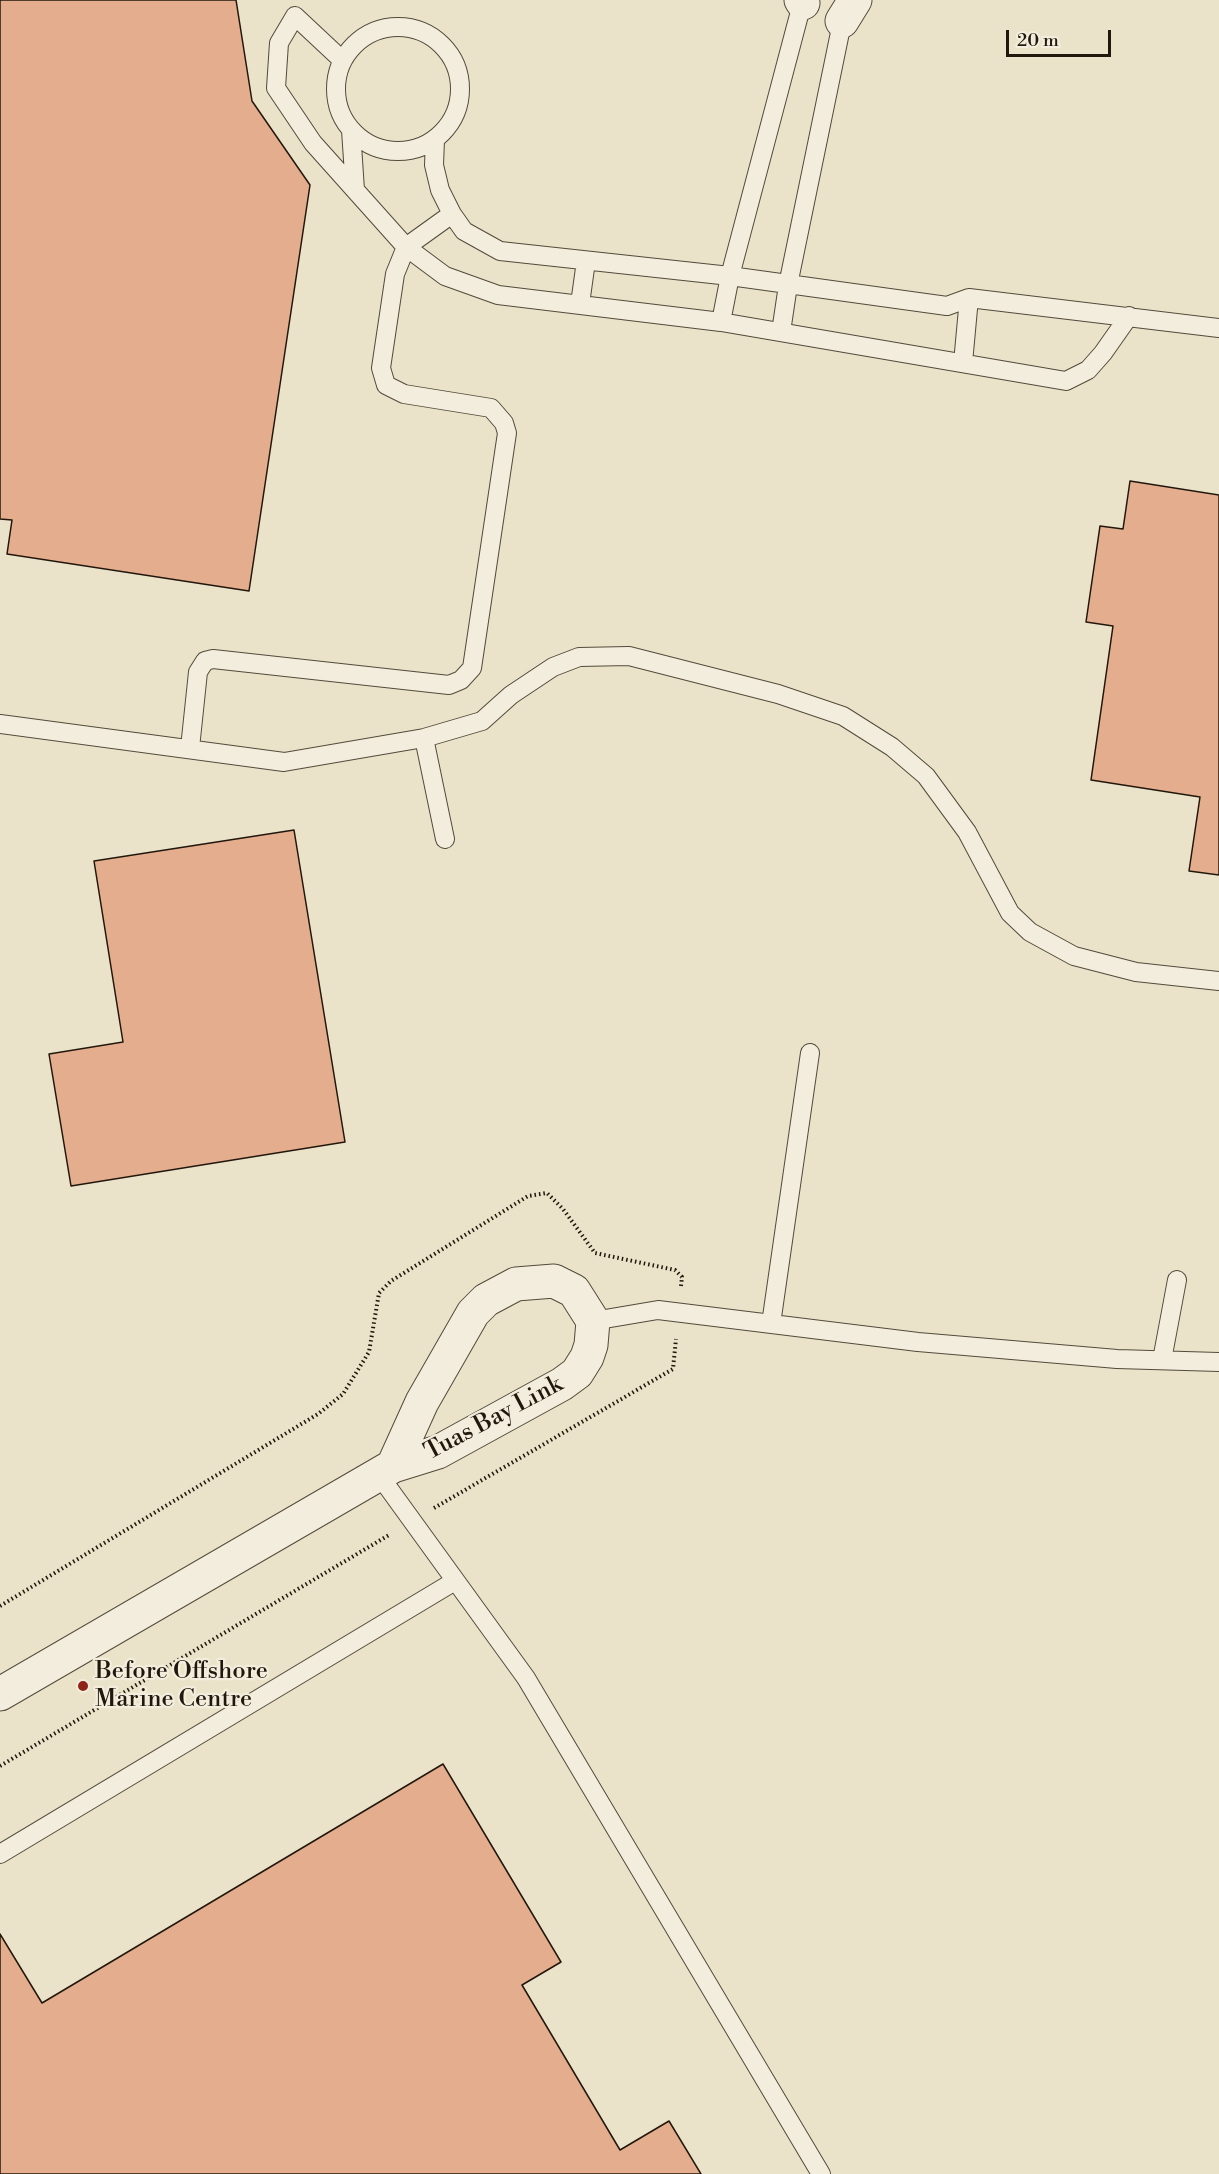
<!DOCTYPE html>
<html>
<head>
<meta charset="utf-8">
<style>
  body { margin:0 }
  #map { position:relative; width:1219px; height:2174px; overflow:hidden; background:#ebe3c9; font-family:"Libre Bodoni",serif }
  canvas { display:block }
  .scale { position:absolute; left:1006px; top:30px; width:105px; height:27px; box-sizing:border-box; border:3px solid #22170c; border-top:0; padding-left:8px; font-size:18px; line-height:21px; white-space:nowrap; color:#22170c; -webkit-text-stroke:4px #f2eddc; paint-order:stroke }
</style>
</head>
<body>
<div id="map">
<canvas width="1219" height="2174"></canvas>
<div class="scale">20 m</div>
</div>
<script>
const ctx = document.querySelector('canvas').getContext('2d');
ctx.lineJoin = 'round';
function fill(path, color) { ctx.fillStyle = color; ctx.fill(path, 'evenodd'); }
function trace(path, color, width, dash) { ctx.strokeStyle = color; ctx.lineWidth = width; ctx.lineCap = dash ? 'butt' : 'round'; ctx.setLineDash(dash || []); ctx.stroke(path); }
function drawText(font, color, halo, rows, align = 'center') {
  ctx.font = font + ' "Libre Bodoni",serif'; ctx.lineWidth = 4.5; ctx.setLineDash([]); ctx.textBaseline = 'middle'; ctx.strokeStyle = halo; ctx.fillStyle = color; for (const [text, x, y, turn = 0] of rows) {
    ctx.save(); ctx.translate(x, y); ctx.rotate((+turn || 0) * Math.PI / 180); ctx.textAlign = isNaN(turn) ? turn : align; if (halo) ctx.strokeText(text, 0, 0); ctx.fillText(text, 0, 0); ctx.restore();
  }
}
const building = new Path2D(`
  M0,0H236L252,101L310,185L249,591L7,554L12,520L0,519Z
  M1130,481L1219,495V875L1189,871L1200,797L1091,780L1113,626L1086,622L1100,526L1123,529Z
  M294,830L345,1142L71,1186L49,1054L123,1042L94,861Z
  M443,1764L561,1962L522,1985L620,2150L669,2121L701,2174H0V1934L42,2003Z`);
fill(building, '#e4ad8e');
trace(building, '#22170c', 1.5);
const service = new Path2D(`
  M336 89a62 62 0 1 1 124 0a62 62 0 1 1-124 0Z
  M342,60L295,16L279,43L276,88L313,143L355,190L406,247L445,276L498,295L721,322L1066,381L1088,370L1103,353L1129,316
  M351,130L355,190
  M435,140L434,165L440,190L452,214L464,231L500,251L730,276L947,306L969,298L1219,328
  M580,304L586,261
  M721,322L730,276L803,0
  M781,332L788,285L844,13
  M963,363L969,298
  M0,724L284,762L424,738L482,721L511,695L553,667L579,657L629,656L778,694L843,716L892,747L926,776L967,832L1010,913L1030,932L1074,956L1136,972L1219,981
  M424,738L445,839
  M190,748L198,672L205,661L213,659L449,685L461,680L472,668L507,433L504,423L491,408L404,394L386,385L381,368L395,274L406,247L452,214
  M593,1321L658,1310L918,1342L1117,1359L1219,1362
  M771,1324L810,1053
  M1162,1360L1177,1280
  M379,1475L526,1678L821,2174
  M0,1854L455,1581`);
const minor = new Path2D(`
  M0,1694L393,1466L438,1452L562,1384L577,1373L587,1357L591,1345L593,1321L574,1291L554,1281L516,1284L486,1300L473,1313L422,1402L393,1466`);
const tertiary = new Path2D(`
  M801,0L803,3
  M842,21L855,0`);
trace(service, '#544a3b', 20);
trace(minor, '#544a3b', 35);
trace(tertiary, '#544a3b', 35);
trace(new Path2D(`
  M434,1508L673,1369L676,1339
  M0,1606L318,1414L343,1394L369,1352L379,1293L391,1281L528,1196L547,1193L563,1209L595,1253L675,1270L682,1277L681,1286
  M0,1766L389,1535`), '#22170c', 4, [1.5, 3]);
trace(service, '#f2eddc', 18);
trace(minor, '#f2eddc', 33);
trace(tertiary, '#f2eddc', 33);
for (const [x, y, r, color] of [
  [83,1686,6,"#8f2418"]
]) { const dot = new Path2D(); dot.arc(x, y, r, 0, 2 * Math.PI); ctx.fillStyle = color; ctx.fill(dot); trace(dot, '#f2eddc', 2); }
drawText('24px', '#22170c', '#f2eddc', [
  ["Tuas Bay Link",494,1419,-28]
]);
drawText('24px', '#22170c', '#f2eddc', [
  ["Before Offshore",95,1672],
  ["Marine Centre",95,1700]
], 'left');
</script>
</body>
</html>
